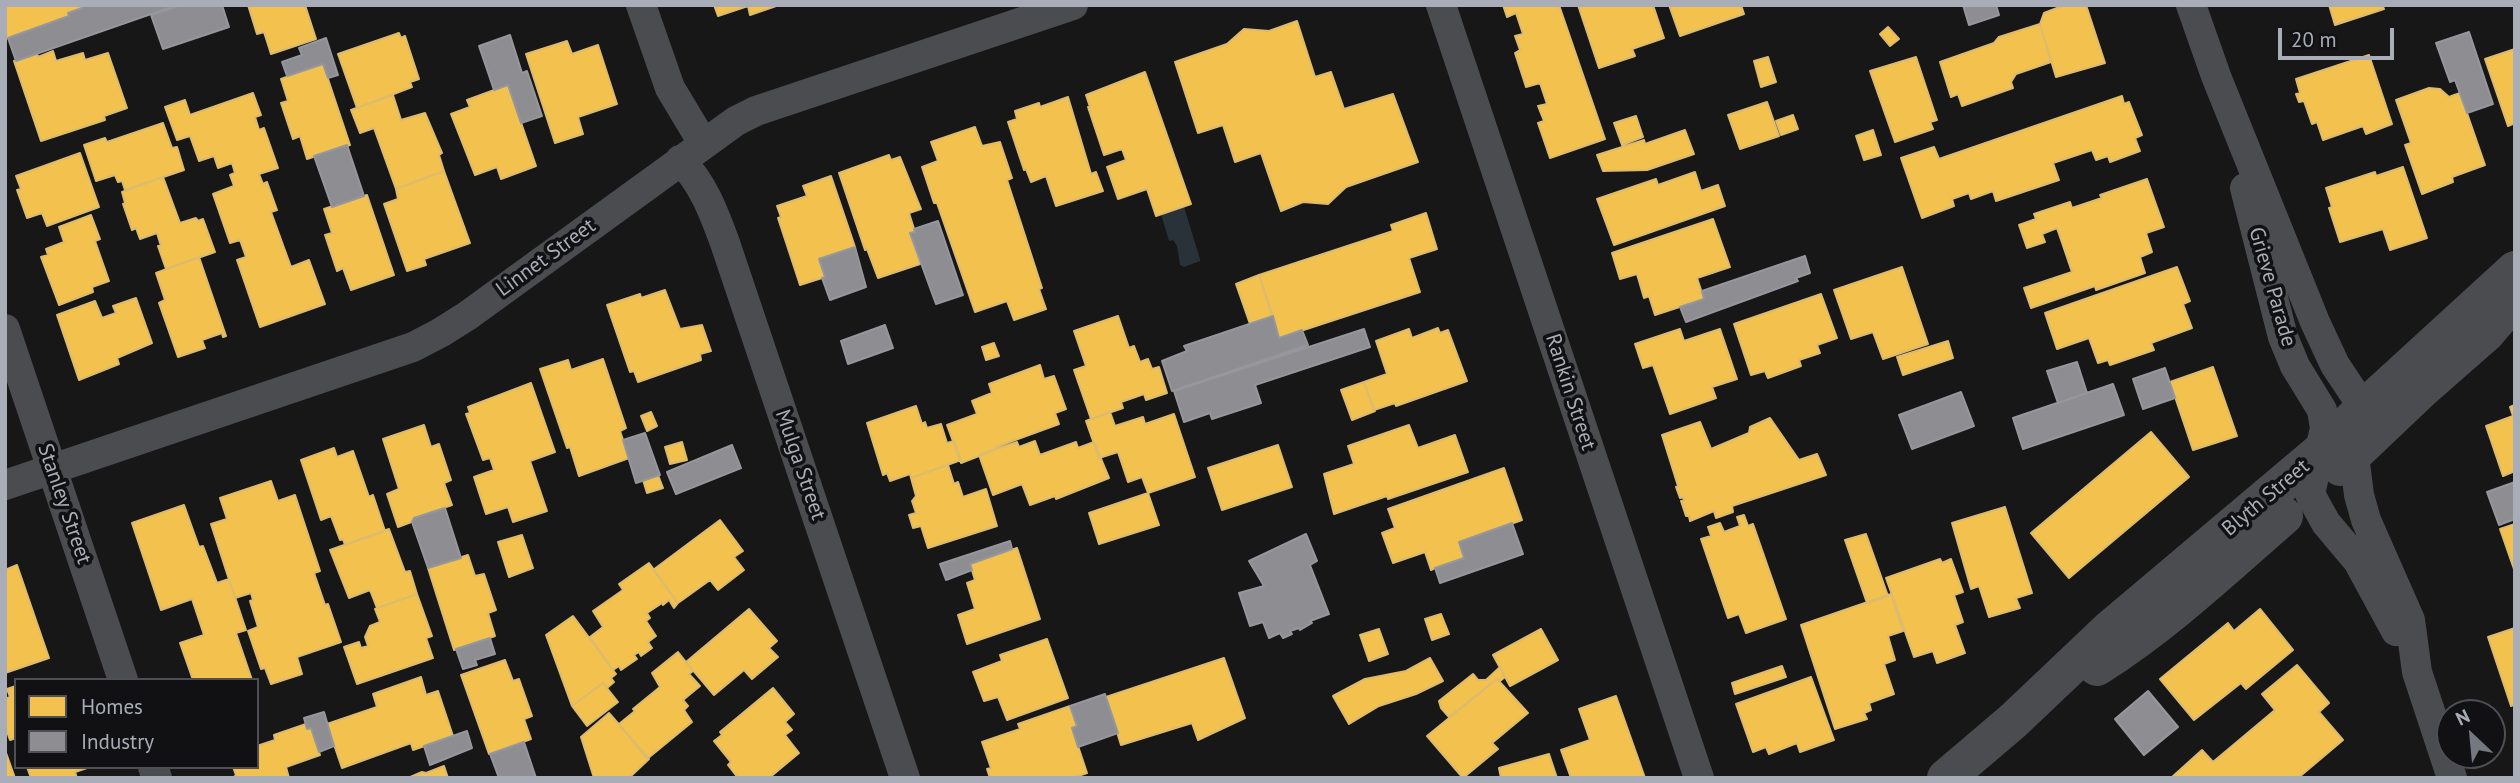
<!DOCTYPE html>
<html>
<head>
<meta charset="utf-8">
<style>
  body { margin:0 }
  #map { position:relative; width:2520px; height:783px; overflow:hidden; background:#171717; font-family:"PT Sans",sans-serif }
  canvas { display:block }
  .frame { position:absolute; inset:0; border:7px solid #a8adb8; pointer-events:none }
  .legend { position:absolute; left:14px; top:678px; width:245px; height:91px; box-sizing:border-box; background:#111113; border:2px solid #4d4f55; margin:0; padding:9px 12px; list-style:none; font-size:21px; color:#a8adb8 }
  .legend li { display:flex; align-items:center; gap:14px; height:35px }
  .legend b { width:35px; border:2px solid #4d4f55 }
  .north { position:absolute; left:2436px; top:699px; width:70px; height:70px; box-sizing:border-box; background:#111113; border:2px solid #4d4f55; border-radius:50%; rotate:334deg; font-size:19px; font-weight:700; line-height:28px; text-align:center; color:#a8adb8 }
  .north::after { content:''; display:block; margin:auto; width:24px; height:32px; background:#757880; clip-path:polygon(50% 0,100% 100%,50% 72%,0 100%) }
  .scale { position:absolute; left:2278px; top:28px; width:116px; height:32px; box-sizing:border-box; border:4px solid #a8adb8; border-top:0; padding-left:9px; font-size:21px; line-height:24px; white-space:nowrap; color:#a8adb8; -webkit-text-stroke:5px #111113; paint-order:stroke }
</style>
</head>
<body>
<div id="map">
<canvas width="2520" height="783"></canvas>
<div class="frame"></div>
<ul class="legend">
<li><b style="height:19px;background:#f2c14e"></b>Homes</li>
<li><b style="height:19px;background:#8d8d92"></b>Industry</li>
</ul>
<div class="north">N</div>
<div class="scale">20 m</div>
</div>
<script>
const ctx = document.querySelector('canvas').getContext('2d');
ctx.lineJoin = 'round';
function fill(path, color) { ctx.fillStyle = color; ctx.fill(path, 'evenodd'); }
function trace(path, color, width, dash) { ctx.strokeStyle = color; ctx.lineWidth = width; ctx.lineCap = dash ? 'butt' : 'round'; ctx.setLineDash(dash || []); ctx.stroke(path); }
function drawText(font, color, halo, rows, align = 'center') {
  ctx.font = font + ' "PT Sans",sans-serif'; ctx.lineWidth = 7; ctx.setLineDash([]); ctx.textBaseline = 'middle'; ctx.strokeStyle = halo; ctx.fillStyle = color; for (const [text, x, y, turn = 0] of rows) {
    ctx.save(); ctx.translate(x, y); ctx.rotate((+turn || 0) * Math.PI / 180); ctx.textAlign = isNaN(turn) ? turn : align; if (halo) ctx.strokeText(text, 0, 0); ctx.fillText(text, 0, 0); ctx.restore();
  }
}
fill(new Path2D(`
  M1184,207L1200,259V261L1184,267L1180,265L1177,246L1173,240L1169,241L1161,214Z`), '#2a3239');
const homes = new Path2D(`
  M5,5H81L82,8L68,13L69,16L5,39Z
  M248,5H305L316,39L271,54L264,32L257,34Z
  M714,5H779L750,15L748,6L718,16Z
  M1503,5H1559L1605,139L1550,158L1538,123L1544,121L1538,106L1547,104L1540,83L1526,87L1515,53L1520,50L1515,36L1523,34L1516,13L1507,17Z
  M1578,5H1653L1664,38L1632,49L1635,56L1599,68Z
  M1669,5H1741L1744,14L1680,36Z
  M2065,5H2086L2105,63L2056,77L2040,24L2044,13Z
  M2329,5H2382L2384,9L2335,25Z
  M1297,21L1315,77L1331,72L1344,109L1393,94L1418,162L1346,187L1328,204L1303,202L1281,211L1261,153L1235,162L1223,125L1198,133L1175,62L1227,44L1244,29L1269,31Z
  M2040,24L2051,62L2016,74L2011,82L2013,88L1962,106L1958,94L1951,97L1940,62L1994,43L1999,37Z
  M1888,27L1899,39L1890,46L1880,34Z
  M399,33L401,38L405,36L419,79L410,82L412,87L357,108L338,54Z
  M567,41L572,54L598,45L617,104L578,117L583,134L555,143L526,54Z
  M2515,49V123L2508,126L2485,59Z
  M53,51L56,61L83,53L85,60L108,53L127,108L104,116L105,120L41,141L14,61L37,54L38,57Z
  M2369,55L2392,124L2366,134L2363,126L2323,140L2317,122L2312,124L2304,101L2299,102L2296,94L2300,93L2296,79Z
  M1768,57L1776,82L1761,87L1754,61Z
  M1916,57L1937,120L1930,122L1933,129L1895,142L1870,71Z
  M323,64L350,145L307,159L300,136L293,139L281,103L288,101L281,79Z
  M1145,72L1191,204L1156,216L1147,189L1118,199L1107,167L1126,160L1122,149L1104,155L1088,107H1090L1086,95Z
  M508,85L536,166L501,179L497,167L475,175L451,114L470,107L467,100Z
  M2429,88L2440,89L2449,97L2460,93L2485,165L2452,177L2453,182L2422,194L2405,145L2411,143L2396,100Z
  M253,93L261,115L255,117L259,130L264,128L278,168L259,174L263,184L267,182L277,210L271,212L291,267L309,260L325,304L260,327L237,260L246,257L240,240L230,243L213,194L234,186L230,175L235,173L232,163L218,168L214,156L199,161L190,136L177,140L165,107L185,100L190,115Z
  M393,95L401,120L425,113L442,153L439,155L444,171L396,189L374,128L360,133L351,110Z
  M2122,96L2124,104L2129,102L2142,135L2135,138L2140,151L2110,162L2108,156L2096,160L2092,150L2053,163L2059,180L1996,201L1993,191L1971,199L1969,193L1952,199L1954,206L1922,218L1901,158L1934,147L1939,159Z
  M1068,97L1091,174L1096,172L1103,191L1056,206L1046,176L1031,182L1026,169L1024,170L1008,122L1017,119L1015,111L1039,103L1040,107Z
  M1767,102L1779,136L1740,149L1728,115Z
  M1793,115L1798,129L1781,135L1776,121Z
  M1636,116L1643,137L1622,145L1614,123Z
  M163,123L172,148L177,147L184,170L125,190L122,181L118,182L115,175L96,181L84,145L105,138L107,142Z
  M975,127L982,146L1000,142L1012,178L1007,180L1042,288L1039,289L1046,309L1014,320L1007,301L975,312L937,203H934L922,167L938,161L931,142Z
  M1685,130L1694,154L1647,170L1603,171L1597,155L1644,140L1645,144Z
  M1873,130L1881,155L1864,160L1856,136Z
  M80,153L99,207L47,226L42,213L27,218L17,190L21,189L16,176Z
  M889,155L891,160L900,157L921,209L909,213L915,232L910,233L920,264L878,278L867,249L865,250L839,173Z
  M2403,167L2427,238L2390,250L2383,229L2340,242L2329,208L2332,207L2326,188L2375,172L2376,176Z
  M444,171L470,243L424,259L426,265L407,271L384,204L398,199L396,189Z
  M1695,172L1701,191L1718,185L1725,206L1614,245L1597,199L1656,179L1658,185Z
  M831,176L855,247L819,259L825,277L800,285L778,218L781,217L777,206L807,196L803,186Z
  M163,177L180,223L196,218L198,221L203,219L215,252L166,269L158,246H161L157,233L140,239L136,228L132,230L123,204L125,203L122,192Z
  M2147,179L2164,227L2146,233L2152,252L2140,257L2145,273L2096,290L2095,286L2031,308L2024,288L2072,272L2057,228L2042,234L2045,242L2027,248L2019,225L2036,219L2034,214L2070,202L2072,208L2102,198L2100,195Z
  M367,195L394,275L351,290L343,268L337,271L325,235L332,233L324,209Z
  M1426,213L1437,249L1409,258L1420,292L1279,338L1259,275L1393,231L1391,225Z
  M91,215L100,239L95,241L109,281L92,287L93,292L59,305L41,257L48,255L46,249L64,242L59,227Z
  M1713,219L1730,267L1697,278L1704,299L1655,315L1649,296L1644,298L1637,274L1620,279L1612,253Z
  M199,257L226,336L223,337L222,333L202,340L205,348L178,357L159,303L165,300L156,273Z
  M1902,267L1928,344L1883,359L1873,332L1851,339L1834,290Z
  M2177,267L2190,301L2183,304L2192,328L2151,343L2154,350L2110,365L2108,360L2098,363L2089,338L2057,349L2045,313Z
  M1259,275L1273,316L1250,324L1236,284Z
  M665,290L680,329L702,325L711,351L700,354L701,360L638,382L634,371L630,372L607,305L640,294L641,298Z
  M1821,294L1837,338L1817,345L1820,353L1799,360L1801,366L1768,378L1765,371L1751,375L1734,324Z
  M136,298L152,343L117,358L119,364L79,380L57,315L95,301L102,318L116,313L113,306Z
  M1118,316L1129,348L1134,346L1140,362L1148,359L1152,369L1159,367L1167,393L1146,400L1144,394L1121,402L1123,408L1091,419L1074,370L1086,366L1074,331Z
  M1438,328L1440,333L1448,330L1467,381L1396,406L1395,403L1374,410L1364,382L1387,374L1376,341L1409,329L1412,338Z
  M1680,329L1684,341L1720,329L1737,379L1712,387L1716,398L1670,414L1653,365L1643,368L1635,344Z
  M1948,341L1953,358L1903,375L1897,357Z
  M994,343L999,356L986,360L982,347Z
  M603,359L626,428L620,431L629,458L579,476L570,447L567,448L540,369L568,360L571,370Z
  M1040,365L1044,379L1054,376L1066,409L1055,413L1059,424L996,447L997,449L961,463L947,425L977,414L972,401L992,393L989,384Z
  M2213,367L2237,436L2193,450L2170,382Z
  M1364,382L1375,411L1352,420L1341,390Z
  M531,383L555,452L530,461L547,511L513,522L508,507L486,514L474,477L494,470L490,458L483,460L466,414L470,413L468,407Z
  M2515,405V471L2503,476L2486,426L2513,416L2510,407Z
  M916,406L922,424L925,422L927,428L941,424L947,443L954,441L961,460L911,478L910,474L890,481L887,473L883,475L867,423Z
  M651,412L657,426L647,431L641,416Z
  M1110,412L1115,426L1143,417L1145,424L1174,414L1195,477L1148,493L1142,477L1128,482L1118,452L1099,458L1086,421Z
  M1770,418L1799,460L1817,454L1826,475L1732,506L1733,512L1716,518L1714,511L1690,521L1689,516H1686L1681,501H1684L1683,497L1680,498L1676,487L1678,486L1662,435L1700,422L1711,449L1749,433L1750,427Z
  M424,425L431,447L439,444L451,480L444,483L452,505L414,518V521L398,527L387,494L399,489L383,439Z
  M1409,425L1418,448L1455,435L1468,472L1388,499L1387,496L1334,514L1324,474L1354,464L1348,446Z
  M2151,432L2189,477L2069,578L2031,533Z
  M1035,441L1040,455L1076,442L1078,448L1094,442L1109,478L1056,499L1055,496L1030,505L1022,484L993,495L979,455L1017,442L1019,447Z
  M682,442L687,460L670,464L665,447Z
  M1278,445L1292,487L1222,510L1208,468Z
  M334,448L337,457L353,451L369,497L373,495L385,531L345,545L343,539L340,540L331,516L321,520L301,460Z
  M948,465L954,484L958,482L963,497L986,489L997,526L928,548L921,526L913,528L909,515L916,513L912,501L916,496L911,478Z
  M1504,468L1522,520L1459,542L1464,558L1435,568L1431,570L1425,552L1393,563L1382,533L1395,528L1388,509Z
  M658,475L663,488L647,493L643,480Z
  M271,481L278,501L295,495L320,571L314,573L325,605L328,604L341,642L297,657L302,674L271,684L265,668L261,669L248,631L258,627L250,601L253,600L251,593L235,598L211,524L227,519L220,498Z
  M1148,493L1159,525L1099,544L1089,513Z
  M184,505L199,547L203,546L217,583L229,579L246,630L236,633L252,680H193L180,643L204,635L192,599L161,610L132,523Z
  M2005,507L2032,593L2016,598L2020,608L1989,617L1979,586L1971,589L1952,523Z
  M1744,515L1748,526L1753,524L1786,619L1746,633L1739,614L1728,618L1701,539L1711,536L1708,527L1720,523L1724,532L1740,526L1737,517Z
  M720,520L743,551L734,557L744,570L718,590L710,580L678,603L653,570Z
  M2515,524V572L2500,529Z
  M389,529L405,572L410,571L417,594L377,608L370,590L349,598L330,550Z
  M1866,534L1888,596L1867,603L1845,540Z
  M522,535L533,568L509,577L498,542Z
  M1017,548L1040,619L967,644L958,615L975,609L967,583L975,580L970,564Z
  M468,555L475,576L484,574L496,610L488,613L495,636L454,650L428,568Z
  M1940,559L1942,563L1951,559L1963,592L1954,595L1963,622L1955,625L1965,653L1937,663L1933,651L1914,657L1886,578Z
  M649,563L678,603L674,608L669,600L663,605L662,603L647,613L650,618L646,621L656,636L648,642L652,648L641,656L639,652L634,655L637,659L621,670L619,666L613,670L590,637L603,627L593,611L623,590L619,584Z
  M17,565L49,658L5,673V570Z
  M417,594L432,636L426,638L433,658L357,684L344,647L359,642L361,648L368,646L365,637L370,626L380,622L375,609Z
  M1891,594L1903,631L1888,636L1895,660L1884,664L1894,694L1869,703L1871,710L1864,713L1867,719L1835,729L1801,625Z
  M749,609L777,641L769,648L778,657L752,679L744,670L714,695L686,662Z
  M2260,609L2293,650L2246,689L2241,683L2194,720L2160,679L2228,623L2234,631Z
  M1441,614L1449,634L1432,640L1425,619Z
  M573,616L616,674L611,678L614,682L607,688L603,683L572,706L546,635Z
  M2515,628V704L2511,706L2488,637Z
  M1379,629L1388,654L1369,661L1360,635Z
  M1541,629L1558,660L1510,686L1493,655Z
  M1047,639L1068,698L1007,720L998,697L984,701L973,672L1002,661L1000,655Z
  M678,652L693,671L689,674L700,686L683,700L688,706L684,710L692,722L647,759L619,724L635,711L633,709L660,687L652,673Z
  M1224,658L1245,718L1198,740L1192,723L1121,745L1106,697Z
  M1430,658L1443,681L1416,694L1379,706L1349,724L1333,696L1365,679L1406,671Z
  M505,660L513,681L519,679L532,716L524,719L531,739L489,754L461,675Z
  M2297,665L2329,703L2319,712L2343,740L2298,778H2171L2202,750L2213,762L2275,710L2262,694Z
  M1782,666L1786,677L1735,694L1732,683Z
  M1500,667L1505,677L1500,681L1497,679L1449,717L1441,708L1439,701L1473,674L1478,680H1486Z
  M421,677L426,695L438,691L453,736L413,750L411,743L342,768L327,724L377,707L373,694Z
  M1811,677L1834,740L1800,752L1797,743L1769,754L1766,747L1753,752L1736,704Z
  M1497,679L1528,713L1492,743L1498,749L1463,778L1427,736Z
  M603,683L618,702L587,726L572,706Z
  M16,686V738L10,740L5,726V699L10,697L7,689Z
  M773,688L794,714L785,722L792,730L785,735L799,753L769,778H738L728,765L731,762L714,741L722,735L720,732Z
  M1616,696L1645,778H1571L1561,750L1590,740L1579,709Z
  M1070,706L1077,726L1072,728L1087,773L1072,778H990L987,769L991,768L982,742L1020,729L1018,724Z
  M609,713L649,759L631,776L633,778H594L581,737Z
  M306,724L307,729L311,728L320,755L286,767L289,778H233L236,775L233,767H257V746L275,740L274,735Z
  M5,750L15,778H5Z
  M1549,754L1557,778H1501L1499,768Z
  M444,766L448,778H408L422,772L426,773Z
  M27,767H90L75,772L77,778H31Z`);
fill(homes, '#f2c14e');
trace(homes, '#dcbb6e', 2);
const industry = new Path2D(`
  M81,5H177L16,61L8,38L69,16L68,13L82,8Z
  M181,5H222L229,27L163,49L151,15Z
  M1963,5H1996L1999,15L1969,25Z
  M2469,32L2493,104L2467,113L2455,80L2450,82L2436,43Z
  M510,35L522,73L527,71L542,116L521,123L508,85L494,90L479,46Z
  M326,38L338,75L328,78L323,64L287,76L282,62L302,55L299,48Z
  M347,145L364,196L332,207L314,156Z
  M938,221L963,295L936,304L910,233L915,232L914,229Z
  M855,247L866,287L830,300L822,278L825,277L819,259Z
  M1805,256L1810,273L1796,278L1798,281L1686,322L1680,307L1704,299L1702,291Z
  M1273,316L1279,338L1302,330L1308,345L1172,391L1162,361L1187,351L1184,346Z
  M885,325L893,348L848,364L841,341Z
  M1364,329L1370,347L1255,385L1261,403L1212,419L1210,413L1184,422L1174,391Z
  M2077,362L2087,393L2058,403L2047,371Z
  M2165,368L2175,398L2143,409L2133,379Z
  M2113,384L2124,415L2023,449L2013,418Z
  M1961,392L1974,426L1912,449L1899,415Z
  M645,433L660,475L636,483L623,440Z
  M732,445L741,468L676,494L667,472Z
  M2515,482V519L2499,525L2487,492Z
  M445,508L461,558L428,568L412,522L414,518Z
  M1512,523L1523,554L1440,583L1435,568L1464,558L1459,542Z
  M1306,534L1317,561L1310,565L1329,614L1310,621L1312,623L1300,630L1299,628L1290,631L1292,634L1283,638L1280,633L1269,638L1263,622L1250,626L1239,593L1264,586L1249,561Z
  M1010,541L1012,549L970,564L972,570L946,580L940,564Z
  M490,638L495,654L475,660L477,665L463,669L456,649Z
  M2148,691L2178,727L2144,755L2115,719Z
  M1105,694L1118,733L1078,747L1072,728L1077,726L1070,706Z
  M324,712L334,746L319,752L311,728L307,729L304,718Z
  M467,731L472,748L430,765L424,746Z
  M524,742L536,778H499L490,754Z`);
fill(industry, '#8d8d92');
trace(industry, '#95979d', 2);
trace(new Path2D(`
  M641,5L670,88L703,143
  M1441,5L1699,778
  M2191,5L2216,76L2315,322L2335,365L2359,401L2362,410L2354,455L2359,495L2366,520L2410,620L2417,672L2452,778
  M680,160C703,183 714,213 725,243L905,778
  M2245,188L2283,337L2295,366L2322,410L2325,428L2310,494L2326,523L2358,561L2396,631
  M5,329L123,680
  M5,485L413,347L440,333L467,316L736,121L756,111L1073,5
  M153,767L157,778`), '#4b4c50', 30);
trace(new Path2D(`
  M2340,467L2421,390L2486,333L2515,299
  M2097,667C2165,624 2223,569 2284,516
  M1946,778L2013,721L2110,629L2320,452L2362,410L2515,270`), '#4b4c50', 38);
drawText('21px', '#a8adb8', '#111113', [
  ["Linnet Street",546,258,-36],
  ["Grieve Parade",2272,287,74],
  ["Rankin Street",1570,392,72],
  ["Mulga Street",800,465,71],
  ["Blyth Street",2266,498,-40],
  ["Stanley Street",64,504,71]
]);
</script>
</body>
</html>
